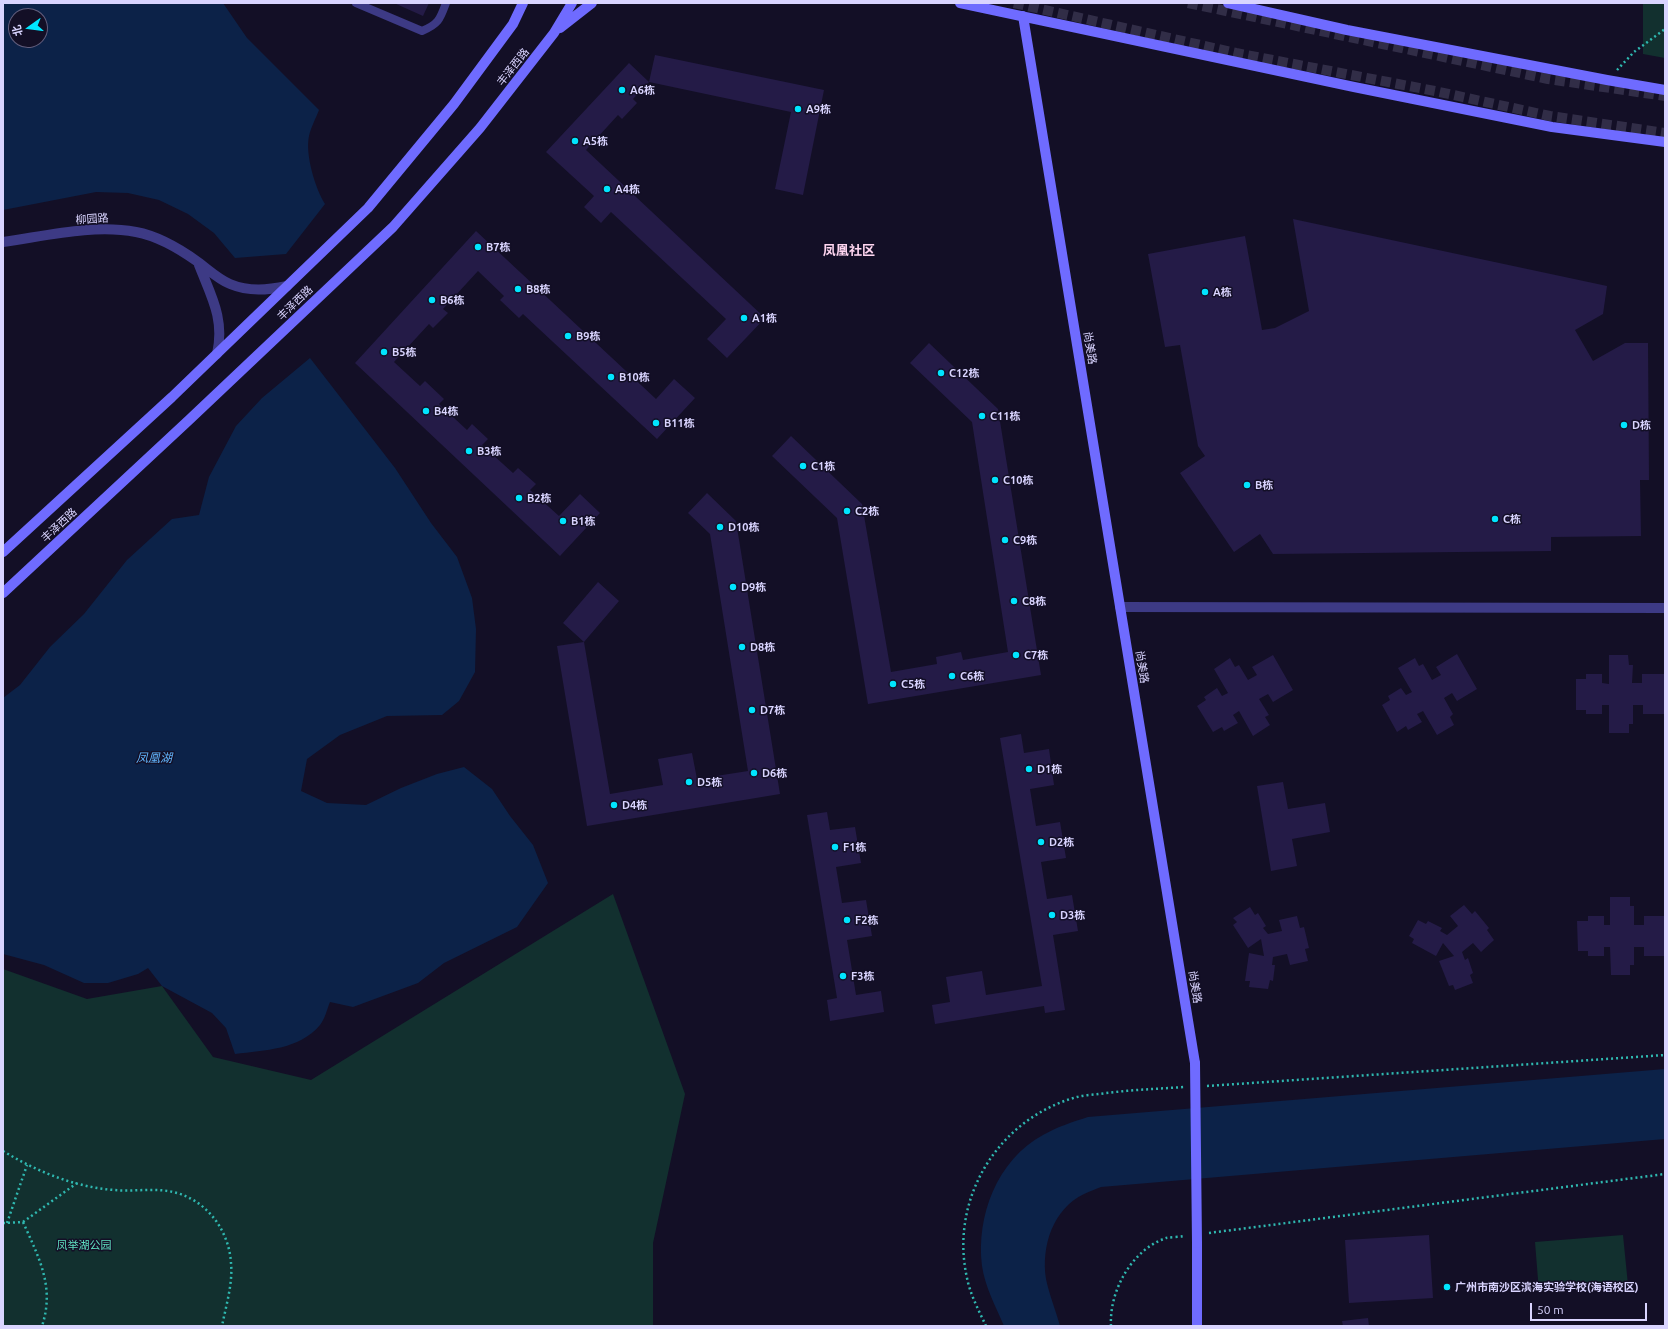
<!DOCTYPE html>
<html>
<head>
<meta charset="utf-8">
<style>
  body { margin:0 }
  #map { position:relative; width:1668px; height:1329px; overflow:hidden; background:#130f26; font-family:Ubuntu,"Noto Sans SC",sans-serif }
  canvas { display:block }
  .frame { position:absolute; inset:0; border:4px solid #d9d4ff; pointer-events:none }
  .north { position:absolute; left:8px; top:8px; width:40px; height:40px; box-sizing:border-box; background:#130f26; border:1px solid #625e7d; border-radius:50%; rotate:256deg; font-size:11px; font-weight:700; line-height:16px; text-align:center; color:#d9d4ff }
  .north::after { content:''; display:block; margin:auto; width:14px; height:18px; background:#00e5ff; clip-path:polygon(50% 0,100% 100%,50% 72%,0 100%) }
  .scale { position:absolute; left:1530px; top:1303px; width:117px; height:18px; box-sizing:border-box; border:2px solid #d9d4ff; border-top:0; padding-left:5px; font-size:12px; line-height:14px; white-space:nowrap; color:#d9d4ff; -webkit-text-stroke:3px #130f26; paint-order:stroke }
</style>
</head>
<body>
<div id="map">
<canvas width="1668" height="1329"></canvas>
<div class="frame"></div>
<div class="north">北</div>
<div class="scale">50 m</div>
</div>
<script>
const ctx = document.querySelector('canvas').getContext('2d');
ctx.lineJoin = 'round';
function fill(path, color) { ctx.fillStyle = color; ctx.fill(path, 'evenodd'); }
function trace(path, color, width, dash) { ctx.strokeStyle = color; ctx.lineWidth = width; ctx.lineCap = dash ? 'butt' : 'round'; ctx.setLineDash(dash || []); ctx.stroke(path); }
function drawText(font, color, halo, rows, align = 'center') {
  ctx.font = font + ' Ubuntu,"Noto Sans SC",sans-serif'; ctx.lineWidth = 3; ctx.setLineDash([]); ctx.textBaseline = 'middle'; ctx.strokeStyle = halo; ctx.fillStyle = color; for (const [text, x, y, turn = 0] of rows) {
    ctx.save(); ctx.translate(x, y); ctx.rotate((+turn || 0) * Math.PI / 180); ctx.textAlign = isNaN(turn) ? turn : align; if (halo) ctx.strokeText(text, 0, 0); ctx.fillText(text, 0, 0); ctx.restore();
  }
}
fill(new Path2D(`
  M1643,3H1665V58L1643,54Z
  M613,894L685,1094L653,1243V1326H3V969L87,999L162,986L213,1057L311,1080Z
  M1623,1235L1628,1285L1539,1292L1535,1242Z`), '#12302f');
fill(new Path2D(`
  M3,3H223L247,38L319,110C316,118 311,127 309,136C305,154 315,188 325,204L286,254L235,258L214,233L188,214L159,200L128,193L96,192L3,210ZM16,16H40V40H16Z
  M310,358L395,468L431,523L457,557L472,598L476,629L475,672L459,701L442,715L387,716L340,735L307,759L301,791L327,803L366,805L401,788L437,774L464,767L492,789L510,816L533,845L548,883L517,927L444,963L418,983L353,1007L330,1002C327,1009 325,1019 320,1025C299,1050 265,1050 235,1054L226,1028L212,1013L162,986L148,968L138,974L108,983H84L44,965L3,954V698L20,685L50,647L84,614L127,560L172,519L199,515L209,477L236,426L262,398Z
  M1665,1069V1139L1101,1187C1096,1189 1090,1191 1084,1194C1053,1209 1041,1246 1046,1279C1049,1294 1056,1311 1060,1326H1004C996,1307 985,1287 982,1266C976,1216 997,1160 1043,1135C1057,1127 1072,1122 1088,1117Z`), '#0c2248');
fill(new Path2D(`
  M394,3H429L423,16Z
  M655,55L824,90L803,195L775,189L791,112L649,82Z
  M629,63L649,82L633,99L637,103L622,119L618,115L586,150L765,318L727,358L707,339L726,319L611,212L601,223L584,207L594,196L546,152Z
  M1293,219L1607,286L1603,314L1575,330L1593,361L1625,343H1648L1649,480H1640L1641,536L1551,537V551L1273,554L1260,534L1234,552L1180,473L1205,456L1198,446L1180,345L1165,347L1148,254L1245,236L1262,330L1275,328L1309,311Z
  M476,231L656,399L674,379L695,398L657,439L523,314L519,318L500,300L504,296L478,271L443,309L448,313L433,328L429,324L394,362L420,386L425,381L444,399L439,404L467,430L472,424L488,439L482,445L513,473L518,468L536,484L530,490L559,516L580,494L600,513L560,556L355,363Z
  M929,343L998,409L1041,675L868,704L837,518L772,456L791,436L862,504L891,672L937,664L936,657L961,652L963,660L1008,652L972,422L910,363Z
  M707,493L736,521L780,794L587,826L557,646L584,642L610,794L663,785L658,759L692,753L697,779L748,771L710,534L688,513Z
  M598,582L619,601L584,642L563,623Z
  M1457,654L1477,689L1457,701L1452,693L1444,698L1453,714L1450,717L1454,725L1437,735L1423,711L1417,714L1422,722L1408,730L1406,726L1397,732L1382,705L1390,700L1388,696L1401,688L1406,695L1412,692L1398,668L1415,658L1419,666L1423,664L1432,680L1441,675L1436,667Z
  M1273,655L1293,690L1273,702L1268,694L1259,699L1269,715L1265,717L1270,725L1253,736L1239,711L1233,715L1238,723L1224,731L1222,727L1213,732L1197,706L1206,700L1204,697L1217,688L1222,696L1228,693L1214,669L1230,658L1235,667L1239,665L1248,680L1257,675L1252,667Z
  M1609,655H1628L1629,665H1633L1632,683H1642V674H1665V714H1643V705H1633V724H1629V733H1609V705H1602V714H1586V710H1576V679H1586V674H1602V683L1609,684Z
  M1021,734L1024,753L1049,749L1054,785L1030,789L1036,826L1060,822L1066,858L1041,862L1047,899L1072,895L1078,931L1053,935L1065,1010L1045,1013L1044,1006L935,1024L932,1005L950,1002L946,977L982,971L986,995L1042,986L1000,738Z
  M1283,782L1288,809L1325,803L1330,832L1292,839L1297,866L1271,871L1257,786Z
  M827,812L830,830L855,827L861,863L836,867L842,903L866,900L872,936L847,940L850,958L856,995L881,991L884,1012L830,1021L827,1000L837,998L807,815Z
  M1610,897H1630V906H1634V925H1644V916H1665V956H1644V947H1634V965H1630V975H1611L1610,947H1604V956H1588V951H1578L1577,921H1588V916H1604V925H1610Z
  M1464,905L1472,914L1475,911L1489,928L1487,930L1494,940L1481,952L1473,943L1462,952L1465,960L1468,958L1473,973L1470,975L1473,983L1455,990L1453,985L1449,986L1439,961L1454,956L1443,943L1436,956L1412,943L1414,939L1409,936L1418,920L1426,924L1428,921L1442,928L1440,931L1447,935L1458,926L1450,916Z
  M1250,907L1255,915L1258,913L1266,926L1263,928L1268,934L1282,931L1279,920L1297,916L1300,928L1304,927L1309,948L1305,949L1308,961L1290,965L1287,954L1273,957L1272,965H1275L1273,981L1270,980L1268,989L1249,987L1250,981H1245L1249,953L1264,956L1261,939L1248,948L1233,925L1237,922L1233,918Z
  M1429,1235L1433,1298L1349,1303L1345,1240Z
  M1368,1318L1369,1326H1343L1342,1321Z`), '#241b47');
trace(new Path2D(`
  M1014,3L1236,53L1435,91L1550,116L1665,133
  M1188,3L1548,79L1665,96`), '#312d47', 10, [10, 5]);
trace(new Path2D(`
  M1617,70L1634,52L1665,29
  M1207,1086L1665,1055
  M3,1151C36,1171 74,1187 114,1190C135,1192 157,1187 177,1193C208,1202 229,1231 231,1263C233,1283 226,1306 222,1326
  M23,1222C39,1258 55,1287 42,1326
  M3,1223L23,1222L77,1183
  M7,1223L27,1165
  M1209,1233L1665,1174
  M986,1326C979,1311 970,1294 967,1278C949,1198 999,1118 1077,1097C1084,1095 1092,1095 1099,1094C1127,1090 1155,1089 1184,1087
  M1111,1326C1109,1292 1131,1250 1166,1238C1171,1237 1179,1237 1184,1236`), '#2fb8b0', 2.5, [2, 3]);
trace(new Path2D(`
  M356,3L422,31C439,24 440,19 446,3`), '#3d3a85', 8);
trace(new Path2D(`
  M3,242C46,236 93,224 136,232C158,236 180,249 198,262C209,270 218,279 230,284C249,292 268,290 287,286
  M199,265C211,296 225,319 217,354
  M1120,607L1665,608`), '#3d3a85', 10);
trace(new Path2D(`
  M960,3L1354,87L1552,127L1665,142
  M1228,3L1347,30L1607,80L1665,90
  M1023,16L1195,1063
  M560,28L592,3
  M3,552L172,397L368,208L454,104L513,24L523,3
  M3,593L189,420L393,227L480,128L554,33L572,3
  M1197,1243V1326`), '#6f6bff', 10);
trace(new Path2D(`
  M1195,1063L1197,1243`), '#6f6bff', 10);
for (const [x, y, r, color] of [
  [622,90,4,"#00e5ff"],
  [798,109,4,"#00e5ff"],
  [575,141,4,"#00e5ff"],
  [607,189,4,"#00e5ff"],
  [478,247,4,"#00e5ff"],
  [518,289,4,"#00e5ff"],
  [1205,292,4,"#00e5ff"],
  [432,300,4,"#00e5ff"],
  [744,318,4,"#00e5ff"],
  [568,336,4,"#00e5ff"],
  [384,352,4,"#00e5ff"],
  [941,373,4,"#00e5ff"],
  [611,377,4,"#00e5ff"],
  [426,411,4,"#00e5ff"],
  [982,416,4,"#00e5ff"],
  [656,423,4,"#00e5ff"],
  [1624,425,4,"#00e5ff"],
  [469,451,4,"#00e5ff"],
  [803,466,4,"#00e5ff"],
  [995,480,4,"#00e5ff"],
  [1247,485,4,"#00e5ff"],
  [519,498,4,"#00e5ff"],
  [847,511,4,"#00e5ff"],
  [1495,519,4,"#00e5ff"],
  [563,521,4,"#00e5ff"],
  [720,527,4,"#00e5ff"],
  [1005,540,4,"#00e5ff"],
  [733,587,4,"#00e5ff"],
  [1014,601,4,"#00e5ff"],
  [742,647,4,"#00e5ff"],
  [1016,655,4,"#00e5ff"],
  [952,676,4,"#00e5ff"],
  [893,684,4,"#00e5ff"],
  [752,710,4,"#00e5ff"],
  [1029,769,4,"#00e5ff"],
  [754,773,4,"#00e5ff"],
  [689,782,4,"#00e5ff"],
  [614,805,4,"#00e5ff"],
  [1041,842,4,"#00e5ff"],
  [835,847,4,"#00e5ff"],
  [1052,915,4,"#00e5ff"],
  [847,920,4,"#00e5ff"],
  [843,976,4,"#00e5ff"],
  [1447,1287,4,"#00e5ff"]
]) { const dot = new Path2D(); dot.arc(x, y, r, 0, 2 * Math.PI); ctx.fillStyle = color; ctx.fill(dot); trace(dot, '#130f26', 1.5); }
drawText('11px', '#d9d4ff', '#130f26', [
  ["丰泽西路",513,67,-52],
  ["柳园路",92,219,-4],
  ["丰泽西路",295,303,-44],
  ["尚美路",1090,348,81],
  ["丰泽西路",59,525,-43],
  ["尚美路",1142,667,81],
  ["尚美路",1195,987,81]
]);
drawText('bold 11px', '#d9d4ff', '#130f26', [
  ["A6栋",630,90],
  ["A9栋",806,109],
  ["A5栋",583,141],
  ["A4栋",615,189],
  ["B7栋",486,247],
  ["B8栋",526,289],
  ["A栋",1213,292],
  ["B6栋",440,300],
  ["A1栋",752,318],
  ["B9栋",576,336],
  ["B5栋",392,352],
  ["C12栋",949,373],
  ["B10栋",619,377],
  ["B4栋",434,411],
  ["C11栋",990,416],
  ["B11栋",664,423],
  ["D栋",1632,425],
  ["B3栋",477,451],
  ["C1栋",811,466],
  ["C10栋",1003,480],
  ["B栋",1255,485],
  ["B2栋",527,498],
  ["C2栋",855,511],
  ["C栋",1503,519],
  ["B1栋",571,521],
  ["D10栋",728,527],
  ["C9栋",1013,540],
  ["D9栋",741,587],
  ["C8栋",1022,601],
  ["D8栋",750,647],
  ["C7栋",1024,655],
  ["C6栋",960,676],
  ["C5栋",901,684],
  ["D7栋",760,710],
  ["D1栋",1037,769],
  ["D6栋",762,773],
  ["D5栋",697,782],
  ["D4栋",622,805],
  ["D2栋",1049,842],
  ["F1栋",843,847],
  ["D3栋",1060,915],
  ["F2栋",855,920],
  ["F3栋",851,976],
  ["广州市南沙区滨海实验学校(海语校区)",1455,1287]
], 'left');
drawText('11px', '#5fe0c0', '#130f26', [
  ["凤举湖公园",84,1245]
]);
drawText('italic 12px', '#62b6ff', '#130f26', [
  ["凤凰湖",154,758]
]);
drawText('bold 13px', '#ffd6f0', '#130f26', [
  ["凤凰社区",849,251]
]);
</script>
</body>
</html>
